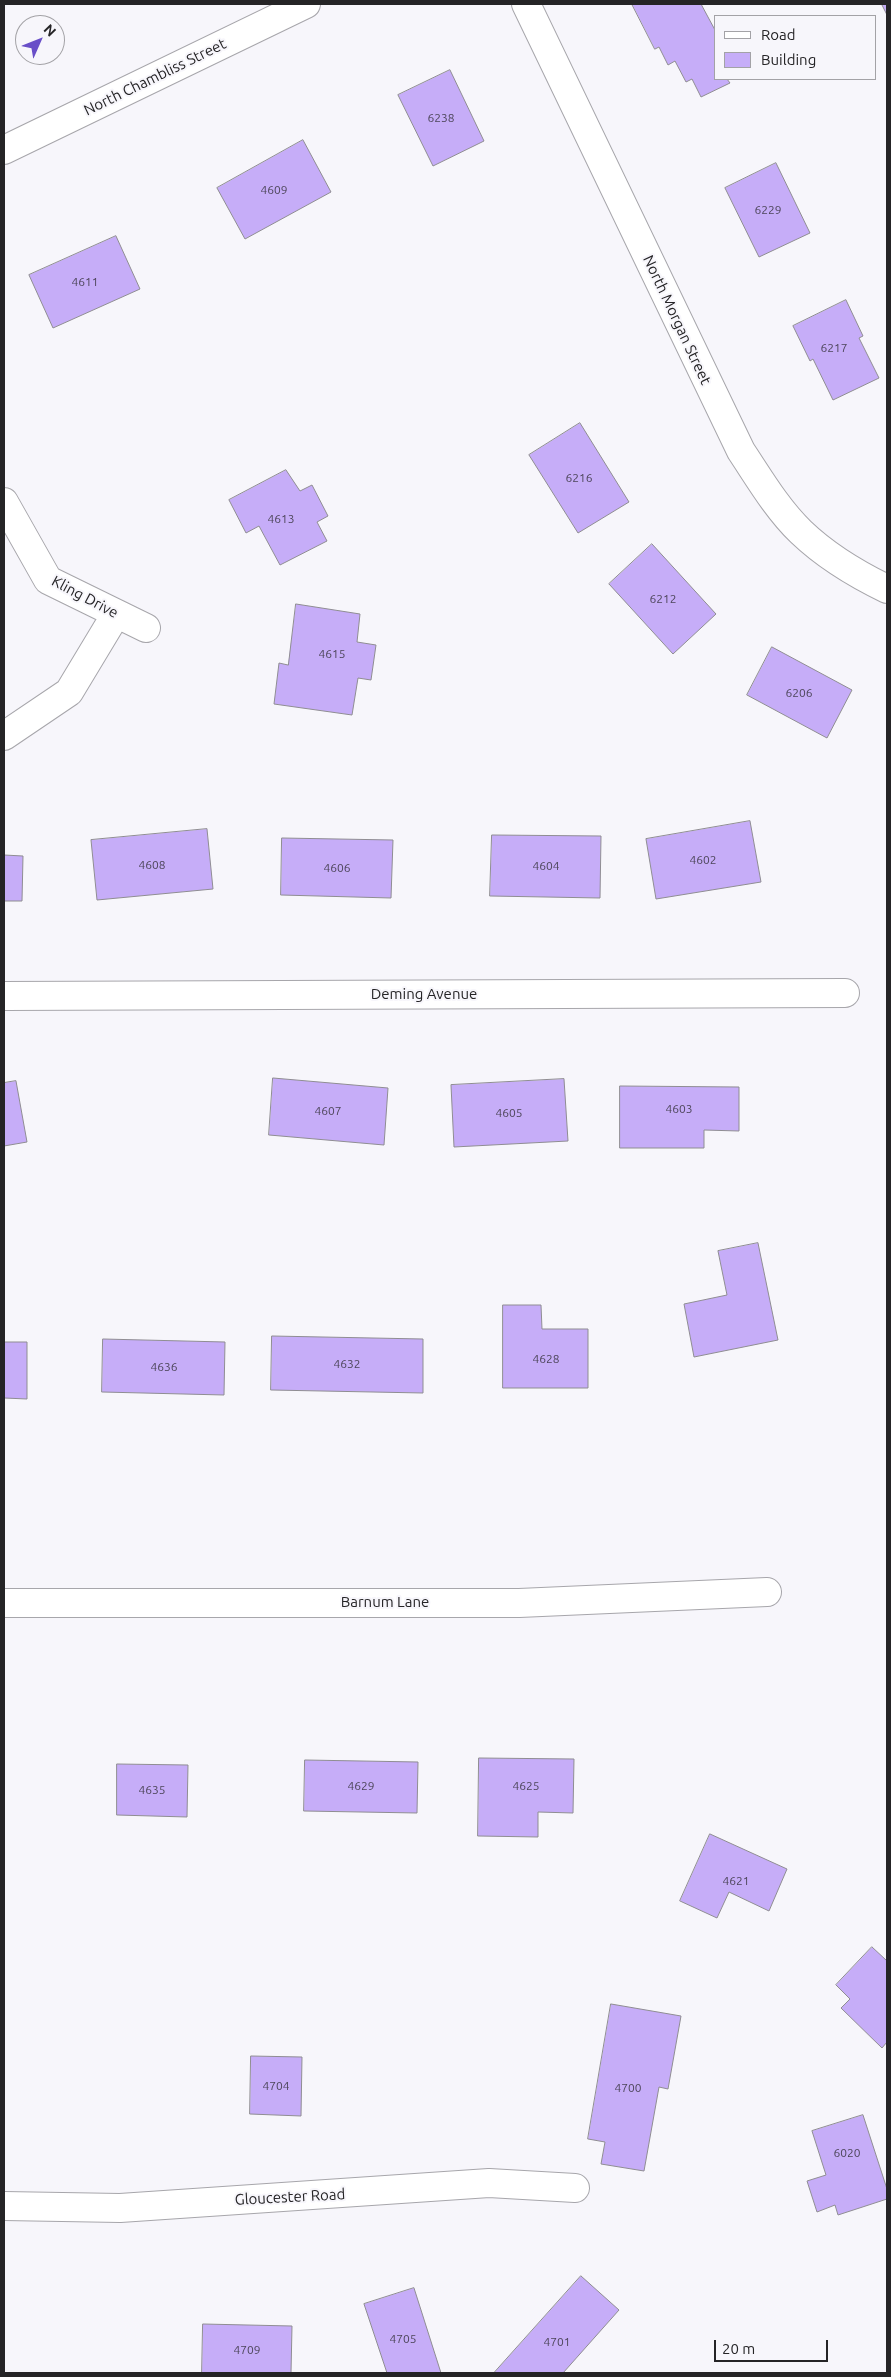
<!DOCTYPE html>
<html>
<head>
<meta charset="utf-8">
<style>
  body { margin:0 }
  #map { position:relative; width:891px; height:2377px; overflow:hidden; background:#f7f6fb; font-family:Ubuntu,sans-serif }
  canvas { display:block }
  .frame { position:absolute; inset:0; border:5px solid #252426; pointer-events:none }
  .legend { position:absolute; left:714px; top:15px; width:162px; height:65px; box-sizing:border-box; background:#f7f6fb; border:1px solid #a3a2a6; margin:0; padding:6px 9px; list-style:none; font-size:15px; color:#252426 }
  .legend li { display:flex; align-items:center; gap:10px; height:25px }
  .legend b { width:25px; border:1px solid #a3a2a6 }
  .north { position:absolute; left:15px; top:15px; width:50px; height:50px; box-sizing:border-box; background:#f7f6fb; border:1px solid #a3a2a6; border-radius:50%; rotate:46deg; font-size:14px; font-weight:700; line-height:20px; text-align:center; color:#252426 }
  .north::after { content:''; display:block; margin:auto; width:18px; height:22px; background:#694fc8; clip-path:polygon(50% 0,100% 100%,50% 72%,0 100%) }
  .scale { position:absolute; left:714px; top:2340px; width:114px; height:22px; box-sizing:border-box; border:2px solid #252426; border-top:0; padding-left:6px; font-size:15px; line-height:18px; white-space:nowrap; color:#252426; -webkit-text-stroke:4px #f7f6fb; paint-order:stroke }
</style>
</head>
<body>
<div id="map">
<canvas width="891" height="2377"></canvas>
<div class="frame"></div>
<ul class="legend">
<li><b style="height:6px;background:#fff"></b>Road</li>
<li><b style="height:14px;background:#c6adf8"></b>Building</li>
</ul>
<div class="north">N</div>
<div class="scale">20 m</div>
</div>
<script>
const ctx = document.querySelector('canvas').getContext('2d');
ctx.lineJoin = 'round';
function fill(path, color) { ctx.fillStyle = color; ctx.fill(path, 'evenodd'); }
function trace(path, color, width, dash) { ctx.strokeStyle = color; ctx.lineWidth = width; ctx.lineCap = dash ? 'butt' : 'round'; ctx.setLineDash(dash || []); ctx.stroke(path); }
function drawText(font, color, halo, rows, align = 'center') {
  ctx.font = font + ' Ubuntu,sans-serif'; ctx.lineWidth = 4; ctx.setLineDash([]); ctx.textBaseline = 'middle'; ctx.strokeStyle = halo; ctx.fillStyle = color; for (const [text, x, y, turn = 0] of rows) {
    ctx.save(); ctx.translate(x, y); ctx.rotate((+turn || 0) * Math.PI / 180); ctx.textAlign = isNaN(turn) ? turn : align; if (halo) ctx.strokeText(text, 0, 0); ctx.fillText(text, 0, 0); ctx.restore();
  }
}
const building = new Path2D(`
  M632,4H701L715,30V79H727L730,83L701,97L692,79L686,82L675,61L668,65L659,47L655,49Z
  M887,4V15L882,5Z
  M450,70L484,141L433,166L398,95Z
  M303,140L331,192L245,239L217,188Z
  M776,163L810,233L759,257L725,188Z
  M116,236L140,289L53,328L29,275Z
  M846,300L863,336L859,338L879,378L833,400L813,359L810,361L793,326Z
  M580,423L629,502L578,533L529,455Z
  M286,470L300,491L312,485L328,516L317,522L327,541L280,565L259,526L246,533L229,500Z
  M652,544L716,614L673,654L609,584Z
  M296,604L360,614L357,642L376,645L371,680L358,678L352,715L274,704L279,663L288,665Z
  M772,647L852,690L827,738L747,695Z
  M750,821L761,882L656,899L646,839Z
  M207,829L213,889L97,900L91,840Z
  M492,835L601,836L600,898L490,896Z
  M282,838L393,840L391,898L281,895Z
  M4,855L23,856L22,901H4Z
  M273,1078L388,1088L384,1145L269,1135Z
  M564,1079L568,1141L454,1147L451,1085Z
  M16,1081L27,1142L4,1146V1083Z
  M620,1086L739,1087V1131L704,1130V1148H620Z
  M758,1243L778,1340L694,1357L684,1304L727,1295L718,1251Z
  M503,1305H541L542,1329H588V1388H503Z
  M272,1336L423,1339V1393L271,1390Z
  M103,1339L225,1342L224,1395L102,1392Z
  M4,1342H27V1399L4,1398Z
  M479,1758L574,1759L573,1813L538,1812V1837L478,1836Z
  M305,1760L418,1762L417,1813L304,1811Z
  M117,1764L188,1765L187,1817L117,1815Z
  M710,1834L787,1869L769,1911L729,1892L717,1918L680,1901Z
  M872,1947L886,1960L887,1958V2042L882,2048L841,2008L850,1999L836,1985Z
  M611,2004L681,2016L668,2089L659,2087L644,2171L601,2164L605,2142L588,2139Z
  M251,2056L302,2057L301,2116L250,2114Z
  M863,2115L887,2189V2199L838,2215L835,2205L817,2212L807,2181L826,2175L812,2131Z
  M581,2276L619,2310L563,2373H494Z
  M414,2288L441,2373H387L364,2304Z
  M203,2324L292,2326L291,2373H202Z`);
fill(building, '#c6adf8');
trace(building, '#8f8d92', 1);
const minor = new Path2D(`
  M526,4L741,451C759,478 777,509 801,532C826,556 856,574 887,589
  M4,150L306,4
  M4,502L48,580L146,628
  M4,736L69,692L116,614
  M4,996L845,993
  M4,1603H519L767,1592
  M4,2206L120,2208L489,2183L575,2188`);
trace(minor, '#a7a6ab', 30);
trace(minor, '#fff', 28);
drawText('12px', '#4d465a', null, [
  ["6238",441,118],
  ["4609",274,190],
  ["6229",768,210],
  ["4611",85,282],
  ["6217",834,348],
  ["6216",579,478],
  ["4613",281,519],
  ["6212",663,599],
  ["4615",332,654],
  ["6206",799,693],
  ["4602",703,860],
  ["4608",152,865],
  ["4604",546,866],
  ["4606",337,868],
  ["4603",679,1109],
  ["4607",328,1111],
  ["4605",509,1113],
  ["4628",546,1359],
  ["4632",347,1364],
  ["4636",164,1367],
  ["4629",361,1786],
  ["4625",526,1786],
  ["4635",152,1790],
  ["4621",736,1881],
  ["4704",276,2086],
  ["4700",628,2088],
  ["6020",847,2153],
  ["4705",403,2339],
  ["4701",557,2342],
  ["4709",247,2350]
]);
drawText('15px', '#252426', '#f7f6fb', [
  ["North Chambliss Street",155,77,-26],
  ["North Morgan Street",677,320,65],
  ["Kling Drive",85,597,28],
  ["Deming Avenue",424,994],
  ["Barnum Lane",385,1602],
  ["Gloucester Road",290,2197,-3]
]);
</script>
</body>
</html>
